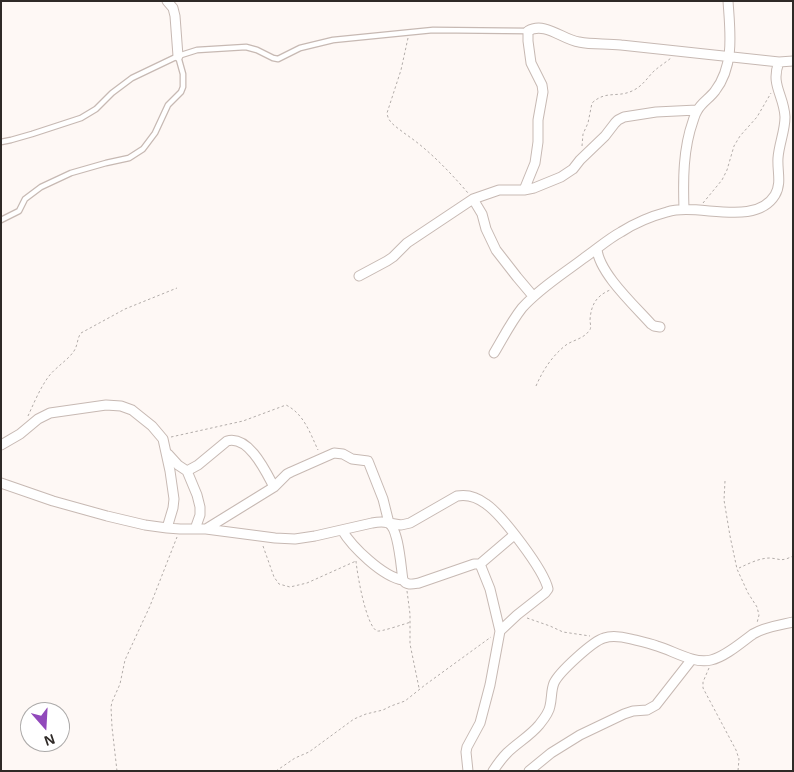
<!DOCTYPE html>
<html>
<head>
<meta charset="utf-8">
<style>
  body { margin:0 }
  #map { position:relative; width:794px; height:772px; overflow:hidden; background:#fef8f5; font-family:Arial,sans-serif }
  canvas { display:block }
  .frame { position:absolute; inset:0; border:2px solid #2f2a27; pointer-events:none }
  .north { position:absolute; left:20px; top:702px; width:50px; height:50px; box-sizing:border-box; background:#fff; border:1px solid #acaaa9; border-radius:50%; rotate:161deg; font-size:14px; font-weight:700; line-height:20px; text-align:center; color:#2f2a27 }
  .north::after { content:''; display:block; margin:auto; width:18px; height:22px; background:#9149bb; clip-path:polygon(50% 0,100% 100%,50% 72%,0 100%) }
</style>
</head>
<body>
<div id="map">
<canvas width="794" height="772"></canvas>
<div class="frame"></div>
<div class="north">N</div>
</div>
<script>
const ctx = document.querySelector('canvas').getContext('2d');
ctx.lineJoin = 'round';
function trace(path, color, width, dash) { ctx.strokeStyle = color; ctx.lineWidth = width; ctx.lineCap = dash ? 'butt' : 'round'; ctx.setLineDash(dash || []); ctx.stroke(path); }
const lane = new Path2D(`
  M1,142L11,140L32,134L81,118L96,109L112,93L132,78L178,56L197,50L246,47L257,50L273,58L278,59L300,48L333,40L433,30L528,31
  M1,220L19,211L25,199L41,187L71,173L106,163L129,158L143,149L155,133L168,105L181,92L183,87V74L178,56`);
const street = new Path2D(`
  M167,1L173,8L175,16L178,56
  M524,190L535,163L538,142V120L543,92L542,85L531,63L528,41V31C545,21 563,40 579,42C593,45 607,43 621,45C674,51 726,56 779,62
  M473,199L482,214L486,229L496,250L517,277L533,296
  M684,209C683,180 683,149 693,121C694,118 695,114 697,111C701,103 710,98 715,91C735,65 730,31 728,1
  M597,249C599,273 635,306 651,324L654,326L660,327
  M359,276L387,261L393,257L407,243L473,199L499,190H524L534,188L561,177L573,169L580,160L605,136L615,123L618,120L624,117L656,112L697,110
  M494,353C503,338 511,322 522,308C540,288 563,274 584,258C597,249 608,239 621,232C635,223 652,216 667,212C697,202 755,228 775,195C782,183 777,171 778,158C779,144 785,131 785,117C784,95 770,85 779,62L793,61
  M1,445L20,434L38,419L50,413L106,405L121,406L132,410L152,426L163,439L170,471L174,499L173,508L167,528
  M168,454L178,465L187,471L197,495L200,507V515L195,529
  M187,471L198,465L227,441C249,435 266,472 274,487
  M1,483L53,501L107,516L145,525L167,528L180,529H206L275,538L295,539L315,536L372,523C377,522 383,521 388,523C399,528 401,569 403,580C407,586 413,584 419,583L474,564H480L490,589L500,631L490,685L480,723L467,747L466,752L468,771
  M206,529L274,487L287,474L291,472L334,453L343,454L352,459L368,461L383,499L389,523L401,525L410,523L457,496C468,494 477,497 486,504C502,515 544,570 548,589L545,593L517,615L500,631
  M342,530C352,547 383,577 403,580
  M480,564L514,535
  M493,771C497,765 502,758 507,753C517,743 530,736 539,725C543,720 549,713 550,706C552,698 551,690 554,683C559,672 593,641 604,638C613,635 623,637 631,639C639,641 648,643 657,646C674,651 693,664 711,660C725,657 742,642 753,634C764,627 780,625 793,622
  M529,771L551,753L580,735L624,714L633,711L647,710L656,705L692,659`);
trace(lane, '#c7b9b3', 7);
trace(street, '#c7b9b3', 11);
trace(new Path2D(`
  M408,38L401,70L387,113C388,123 397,127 404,133C428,149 449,171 468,193
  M582,146L583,134L588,123L592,103C606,90 617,98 632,91C641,87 646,80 652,73C658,67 665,63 671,58
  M703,203L722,180L727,170L734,146L740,136L757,117L771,93
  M536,386C543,370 552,356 566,345C573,340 583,339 589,331C592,328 590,324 590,320C591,305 596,296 610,290
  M28,416C34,403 40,388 49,376C56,367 68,360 74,351C78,345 77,338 81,333L125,309L177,288
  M171,437L243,421L286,405C304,414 310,433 318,450
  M725,481L724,500L730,536L737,569L748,593L757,607L759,615L757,623
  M263,546L274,577L279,584L290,587L307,583L356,561
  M356,561C357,573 366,626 377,631C381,632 404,624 411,622
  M739,568C748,564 759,558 770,558C781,559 781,562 793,556
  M407,591L410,614V644L419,688
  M527,618L550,626L563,632L590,636
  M709,668L703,682V688L736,750L739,759L738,771
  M117,771L112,727L111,707L112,702L120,684L125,660L150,606L177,537
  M276,771L295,758L309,752L354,719L366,714L383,710L391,706L405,701L425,685L491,637`), '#b2aca9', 1, [2.5, 2.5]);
trace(lane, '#fff', 4.5);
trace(street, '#fff', 9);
</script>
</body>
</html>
